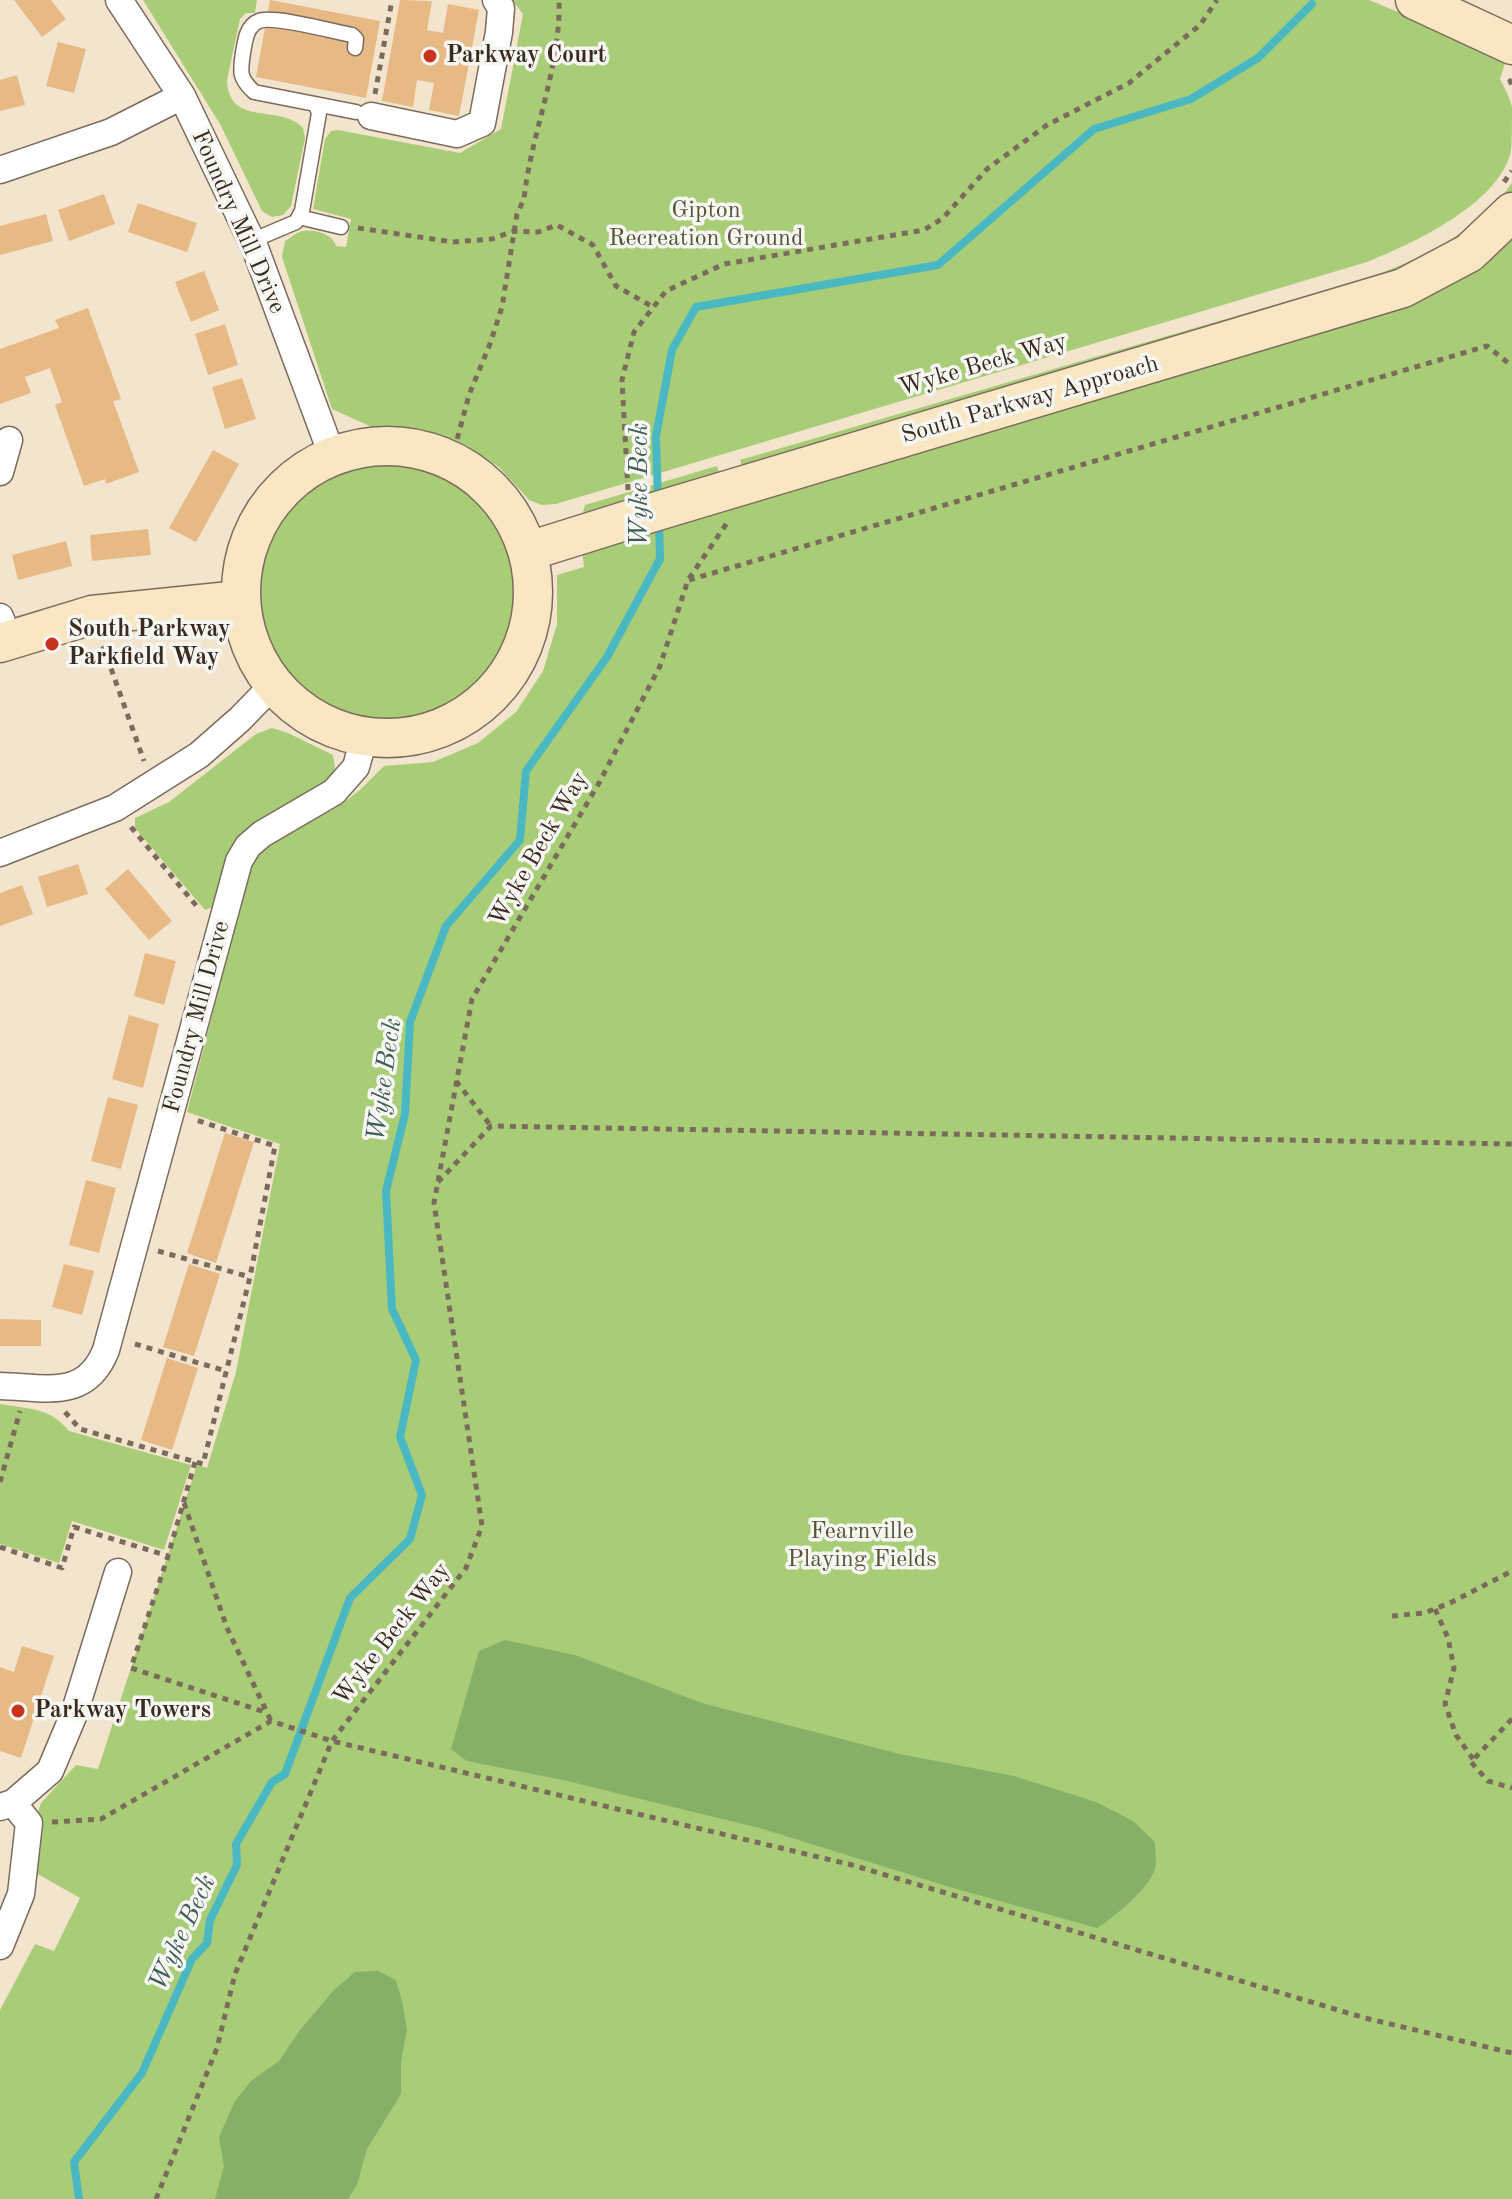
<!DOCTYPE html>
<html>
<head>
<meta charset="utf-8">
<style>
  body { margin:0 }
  canvas { display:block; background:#f3e4ce }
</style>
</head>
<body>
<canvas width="1512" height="2199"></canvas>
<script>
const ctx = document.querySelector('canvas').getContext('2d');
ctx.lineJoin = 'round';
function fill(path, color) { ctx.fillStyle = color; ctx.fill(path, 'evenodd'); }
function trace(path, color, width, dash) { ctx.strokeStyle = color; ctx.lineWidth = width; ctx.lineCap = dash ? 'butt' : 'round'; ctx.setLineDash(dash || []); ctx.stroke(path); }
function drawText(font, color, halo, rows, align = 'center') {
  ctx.font = font + ' "Old Standard TT",serif'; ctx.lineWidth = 7; ctx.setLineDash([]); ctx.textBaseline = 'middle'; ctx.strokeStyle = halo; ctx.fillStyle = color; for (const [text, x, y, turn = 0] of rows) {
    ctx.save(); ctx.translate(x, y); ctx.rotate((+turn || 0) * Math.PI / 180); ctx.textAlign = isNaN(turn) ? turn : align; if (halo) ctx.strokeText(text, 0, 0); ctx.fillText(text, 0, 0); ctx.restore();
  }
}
fill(new Path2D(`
  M143,0H257L255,13H246L240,19L227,80C228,128 281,103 303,128L305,138L291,206L283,215L272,217L262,211L220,124Z
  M512,0H1369L1507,57L1500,79C1504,87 1510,98 1512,107C1512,119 1512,139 1511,151C1499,204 1412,244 1367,262L556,504L542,505L529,500L499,467L461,443L419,430L374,428L332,409L282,257L285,241C291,238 296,232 303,231C314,229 333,234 336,246L346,247L351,219L313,209L325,139L331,131L338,130L460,153L501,129L523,14Z
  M1512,183V198L1412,271L744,472L740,460L1374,276C1428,255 1477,231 1512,183Z
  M1512,240V2199H0V2010L35,1944L54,1951L80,1898L36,1873L41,1847L37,1815L41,1803L76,1765L98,1769L197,1465L207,1468L236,1372L280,1144L187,1112L250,870L259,853L271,843L336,808L360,790L384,766L433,762L478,743L516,712L543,671L557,624V575L584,567L582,550L1476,268Z
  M717,466L721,479L581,520L585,505Z
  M260 594a128 128 0 1 1 256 0a128 128 0 1 1-256 0Z
  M272,728L288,733L333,755L335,768L333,775L324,785L254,823L237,840L226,859L213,907L205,910L135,828V818L169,802L256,734Z
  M0,1404C28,1409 50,1407 69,1431L191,1465L164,1550L72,1521L59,1563L0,1544Z`), '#a9cd77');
fill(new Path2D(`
  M505,1640L575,1655L702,1703L900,1754L1014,1776L1096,1802L1133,1821L1155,1842C1155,1850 1157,1861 1155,1869C1149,1889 1114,1917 1097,1928L953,1888L763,1829L563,1780L467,1761L451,1749L479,1651Z
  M378,1971L396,1980L402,2001L407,2030L401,2062V2094L367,2149L357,2185L348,2199H215L224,2166L219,2137L235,2101L251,2081L279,2061L300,2030L334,1990L355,1972Z`), '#86b068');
trace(new Path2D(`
  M658,501L656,436L672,350L696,307L938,265L1094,129L1191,99L1258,58L1312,4
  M79,2199L74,2162L142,2073L192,1959L207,1943L210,1920L237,1865L236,1844L272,1782L285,1774L350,1598L410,1539L422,1495L400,1437L416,1360L392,1309L386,1191L405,1114L410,1022L446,926L520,840L526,771L607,657L660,559L659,523`), '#4ab8c3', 8);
fill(new Path2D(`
  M14,0H51L66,19L42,37Z
  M270,0L380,21L366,98L256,77Z
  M400,0L432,1L427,30L443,33L448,4L479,10L459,116L429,110L434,83L417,80L413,107L382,101Z
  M58,42L86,49L74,93L46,86Z
  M17,75L25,105L0,111V80Z
  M104,194L115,224L69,241L58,210Z
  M138,203L197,223L187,252L128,232Z
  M46,214L53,241L0,255V226Z
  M204,271L219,310L191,322L175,282Z
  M88,308L121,399L113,401L139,472L106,484L105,479L84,486L55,405L62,402L50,368L25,377L31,393L0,404V349L59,328L55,320Z
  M225,324L238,365L208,375L195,334Z
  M242,378L256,419L225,429L212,387Z
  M213,450L239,464L196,542L169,528Z
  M148,529L151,555L92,561L90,535Z
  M66,541L72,566L18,580L12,555Z
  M78,864L88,894L47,907L38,877Z
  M128,869L172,921L149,940L105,889Z
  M22,885L33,914L0,926V893Z
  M145,953L176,961L164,1005L134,996Z
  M129,1015L159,1024L143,1088L112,1079Z
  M108,1097L138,1105L121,1169L91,1161Z
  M225,1133L254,1142L216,1263L187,1253Z
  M86,1180L116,1188L99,1253L69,1245Z
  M64,1264L94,1271L82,1315L52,1307Z
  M189,1264L220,1274L194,1356L163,1347Z
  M0,1319L41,1320V1346H0Z
  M167,1358L198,1368L172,1450L141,1440Z
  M22,1646L54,1656L21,1758L0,1751V1667L14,1672Z`), '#e7b985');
const lane = new Path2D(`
  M355,48L356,39L352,35C335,32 273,15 259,21C246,26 245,42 243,53C240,72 239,78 254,92L356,112
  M299,217L341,227
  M251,241L296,222L302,211L319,113L316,105`);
const street = new Path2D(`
  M119,0L182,96L255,248L332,455
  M371,116L457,134L482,123L499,32L501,8L496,0
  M0,170L111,132L182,96
  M0,472L9,440
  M0,617L9,640
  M0,853L115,808L199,755L240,719L273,685
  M0,1386C45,1387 86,1401 106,1350L239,861L248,846L262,834L334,792L356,767L364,738
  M0,1807L13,1803L50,1771L74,1714L118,1572
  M0,1946L21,1894L29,1823L13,1803`);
const secondary = new Path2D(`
  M1415,0L1512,45
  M241 592a146 146 0 1 1 292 0a146 146 0 1 1-292 0Z
  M529,551L644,515L1403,288L1469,253L1512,212
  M0,643L92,615L240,600`);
trace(lane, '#7b6b5c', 17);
trace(street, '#7b6b5c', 29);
trace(secondary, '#7b6b5c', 41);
trace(new Path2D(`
  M1512,80L1510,81L1512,85
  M375,94L392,0
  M1504,182L1512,171
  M358,228L453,242L492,239L514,231L538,232L557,225L593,245L616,286L653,307
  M451,462L469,395L490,344L502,307L517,214L524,199C531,133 561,68 559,0
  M628,490L622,380L634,332L666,291L724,264L924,230L943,218L987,169L1047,125L1129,83L1200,25L1217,0
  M689,580L1487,346L1512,366
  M103,646L144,761
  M131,827L199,909
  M456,1081L491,1126
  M438,1182L491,1126L1512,1144
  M158,1251L250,1277
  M135,1344L226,1371
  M65,1412L80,1429L203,1464L250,1277L275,1146L193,1119
  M195,1462L168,1556L131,1668L268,1713
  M0,1482L20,1411
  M184,1503L227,1628L271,1721
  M0,1547L62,1568L74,1527L168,1556
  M1435,1609L1448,1638L1454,1668L1445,1704L1456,1735L1473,1759
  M1392,1616L1424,1613L1450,1603L1512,1571
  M1512,1719L1471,1762L1488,1781L1512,1788
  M52,1822L101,1819L271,1721L332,1741L852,1865L1365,2018L1512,2053
  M156,2199L217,2048L235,1974L332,1741L466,1568L482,1526L434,1203L472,999L599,783L660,666L688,580L727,523`), '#7b6b5c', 5, [6, 6]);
trace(lane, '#fff', 14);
trace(street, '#fff', 26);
trace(secondary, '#f9e7c3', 38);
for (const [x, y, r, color] of [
  [430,56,8,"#c8321e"],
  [52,644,8,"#c8321e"],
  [18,1711,8,"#c8321e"]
]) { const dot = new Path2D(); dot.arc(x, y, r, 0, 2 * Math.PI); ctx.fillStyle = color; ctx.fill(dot); trace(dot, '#f6f6f2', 3); }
drawText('bold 24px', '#3b2a1e', '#f6f6f2', [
  ["Parkway Court",446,56],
  ["South Parkway",68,630],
  ["Parkfield Way",68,658],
  ["Parkway Towers",34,1711]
], 'left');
drawText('24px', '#565334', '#f6f6f2', [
  ["Gipton",706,211],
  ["Recreation Ground",706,239],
  ["Fearnville",862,1532],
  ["Playing Fields",862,1560]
]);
drawText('24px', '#3b2a1e', '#f6f6f2', [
  ["Foundry Mill Drive",238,222,66],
  ["Wyke Beck Way",983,365,-16],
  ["South Parkway Approach",1030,400,-16],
  ["Wyke Beck Way",539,849,-60],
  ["Foundry Mill Drive",197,1017,-75],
  ["Wyke Beck Way",392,1634,-52]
]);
drawText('italic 26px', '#405c58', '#f6f6f2', [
  ["Wyke Beck",640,485,-90],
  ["Wyke Beck",385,1080,-82],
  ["Wyke Beck",183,1933,-65]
]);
</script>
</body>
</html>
